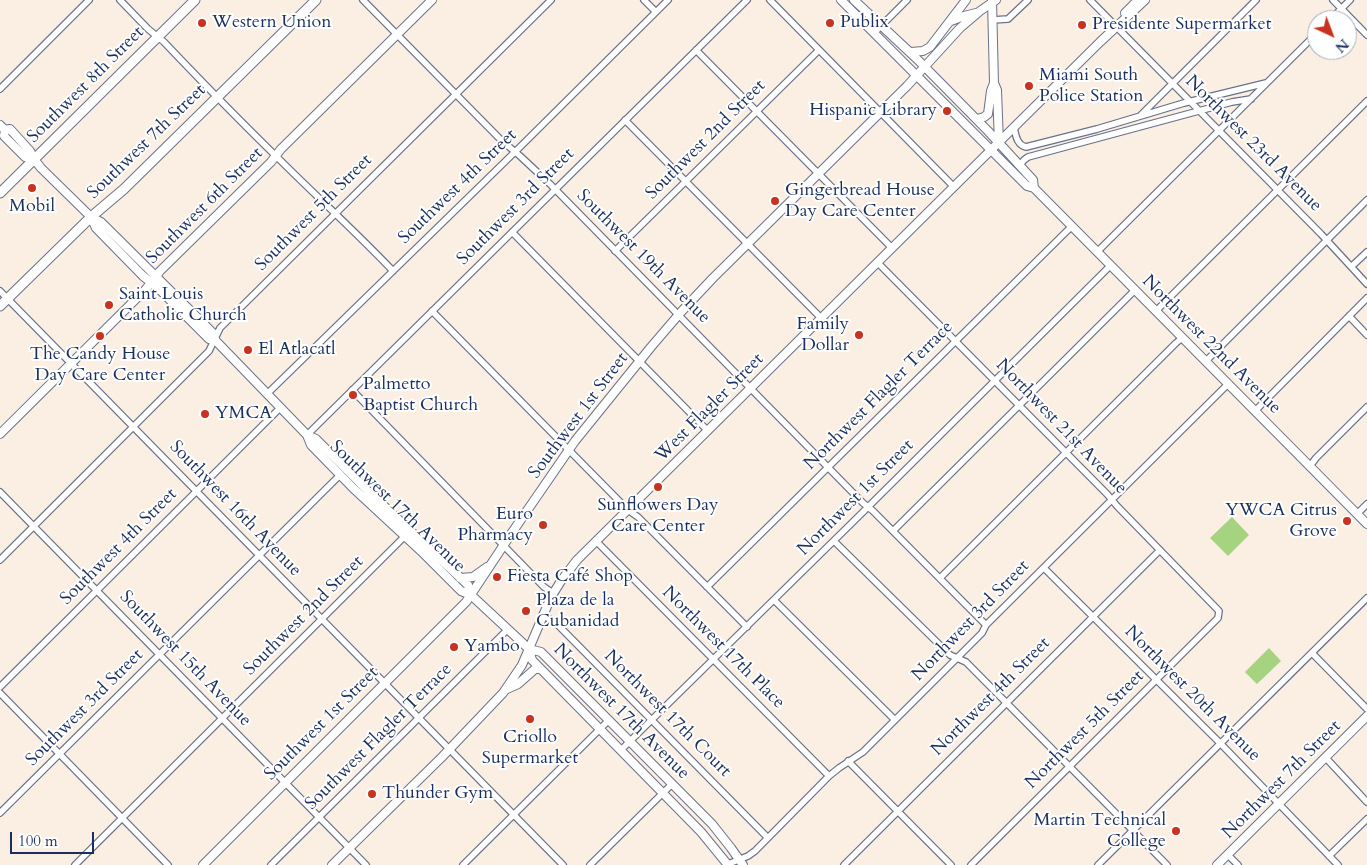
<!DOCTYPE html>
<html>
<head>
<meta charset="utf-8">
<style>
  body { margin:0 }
  #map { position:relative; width:1367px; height:865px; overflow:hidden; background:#faefe2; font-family:Cardo,serif }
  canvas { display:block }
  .north { position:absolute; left:1307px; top:10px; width:50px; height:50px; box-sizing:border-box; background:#fff; border:1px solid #a4acbf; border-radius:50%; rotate:137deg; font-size:14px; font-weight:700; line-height:20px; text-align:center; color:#1b2f5e }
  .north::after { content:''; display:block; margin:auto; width:18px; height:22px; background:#c8321e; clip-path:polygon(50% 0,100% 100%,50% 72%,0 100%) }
  .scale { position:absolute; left:10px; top:832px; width:84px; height:22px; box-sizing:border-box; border:2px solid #1b2f5e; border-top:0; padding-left:6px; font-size:15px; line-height:18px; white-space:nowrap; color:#1b2f5e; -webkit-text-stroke:4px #fff; paint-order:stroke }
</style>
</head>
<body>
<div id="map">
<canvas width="1367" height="865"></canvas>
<div class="north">N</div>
<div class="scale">100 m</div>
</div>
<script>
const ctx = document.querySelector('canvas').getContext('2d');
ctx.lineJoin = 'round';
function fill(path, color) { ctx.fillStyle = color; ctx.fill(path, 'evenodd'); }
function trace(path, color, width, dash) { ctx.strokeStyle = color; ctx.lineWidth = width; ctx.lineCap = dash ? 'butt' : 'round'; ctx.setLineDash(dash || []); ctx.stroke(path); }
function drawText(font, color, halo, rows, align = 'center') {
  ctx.font = font + ' Cardo,serif'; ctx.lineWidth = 4; ctx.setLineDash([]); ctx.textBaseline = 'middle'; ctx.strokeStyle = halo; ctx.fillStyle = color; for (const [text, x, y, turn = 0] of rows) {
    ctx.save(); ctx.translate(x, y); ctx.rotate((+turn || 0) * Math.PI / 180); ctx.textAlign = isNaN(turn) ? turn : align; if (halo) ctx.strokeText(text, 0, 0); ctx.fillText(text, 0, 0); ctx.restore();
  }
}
fill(new Path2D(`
  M1232,517L1249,535L1228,556L1210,538Z
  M1269,648L1281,661L1257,684L1245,672Z`), '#a6d380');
const street = new Path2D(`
  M120,0L148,29L164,42C202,82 240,121 279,159C317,197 356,232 393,271
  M363,0L501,140L520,156L550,184L863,503L873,511L986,625
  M644,0L656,12
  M770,0L954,187
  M1090,0L1321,234L1367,284
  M1333,0L1367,35
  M992,20L1008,19L1028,0
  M1330,20L1350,0
  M874,33L907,0
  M696,50L892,248
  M0,89L89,0
  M1141,115L1256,0
  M625,120L822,319
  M1014,128C1016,136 1017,145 1026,147L1097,129L1184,103L1266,83
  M1019,166L1024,160L1028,157L1232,102L1251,99
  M512,232L708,431
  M615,251L819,50
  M1097,252L1317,33
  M878,263L1107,494L1117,506L1219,611L1218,618L971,865
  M1352,266L1367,252
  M0,291L563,865
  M432,311L628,510L638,517L747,627
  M1156,311L1367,101
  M1349,316L1367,335
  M1206,361L1367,200
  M352,390L544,587L553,593
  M268,393L521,146L668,0
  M1255,411L1367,298
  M307,435L747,0
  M1310,466L1316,458L1367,407
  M0,492L366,865
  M1357,514L1367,504
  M893,531L1135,290
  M596,541L829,776
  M834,541L950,655L966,662L1167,865
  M0,560L209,351L220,328L551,0
  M1044,568L1220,743L1338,865
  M940,578L1176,343L1182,338
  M707,587L1072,226
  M774,600L895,720
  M542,615L555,622L768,838
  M1312,653L1367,709
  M0,687L281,407
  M0,693L168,865
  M621,750L863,512L1111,265
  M1325,757L1367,802
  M848,761L951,865
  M0,813L340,475
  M1228,855L1238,865
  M1329,856L1367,819
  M75,865L405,536
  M271,865L507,630
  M463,865L609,720
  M590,865L672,784
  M726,865L748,856L755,851L829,776L839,768L863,752L982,633L986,625L1228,384
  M844,865L1160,550
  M1098,865L1367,598`);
const secondary = new Path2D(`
  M841,0L1027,186L1034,188L1367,524
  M854,0L916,58L988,131L1033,180L1034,188
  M1125,13L1138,0
  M951,21L964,16L976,13
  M911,52L923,51L930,47L966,0
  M994,83L997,90L999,143
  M977,119L984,117L988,114L991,91L994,83L992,0
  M0,125L5,130L10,129L30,151L34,159L41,168L91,217L101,222L214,334L215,340L307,435L311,445L353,488L421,551L461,591L471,595L529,649L541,652L712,824L731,848L743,865
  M5,130L4,136L25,157L34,159
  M91,217L96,228L143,276L157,287L209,339L215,340
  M0,434L146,289L160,271L271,162L281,149L432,0
  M307,435L316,439L368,491L468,585L471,595
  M460,578L473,577L487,567
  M529,649L532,660L701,832L728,865
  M507,689L518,684L535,669H540
  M203,865L466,602L511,534L575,441L651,347L681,312L713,278L907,86L960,28L980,11L996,0
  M332,865L442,757L503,693L522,665L551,597L561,581L577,560L1100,42L1145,0
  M1217,865L1367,716`);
const primary = new Path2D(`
  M0,193L195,0
  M0,306L91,217L124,189L316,0`);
trace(street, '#69728c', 8);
trace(secondary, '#69728c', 10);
trace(primary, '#69728c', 11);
trace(street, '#fff', 5.5);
trace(secondary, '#fff', 8);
trace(primary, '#fff', 9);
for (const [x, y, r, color] of [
  [202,23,5,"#c8321e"],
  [830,23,5,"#c8321e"],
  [1082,25,5,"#c8321e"],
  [1029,86,5,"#c8321e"],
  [947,111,5,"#c8321e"],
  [32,188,5,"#c8321e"],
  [775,201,5,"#c8321e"],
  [109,305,5,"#c8321e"],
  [859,335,5,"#c8321e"],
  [100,336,5,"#c8321e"],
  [248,350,5,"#c8321e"],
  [353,395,5,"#c8321e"],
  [205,414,5,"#c8321e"],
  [658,487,5,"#c8321e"],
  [1347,521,5,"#c8321e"],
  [543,525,5,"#c8321e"],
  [497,577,5,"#c8321e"],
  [526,611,5,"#c8321e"],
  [454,647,5,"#c8321e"],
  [530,719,5,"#c8321e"],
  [372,794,5,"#c8321e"],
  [1176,831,5,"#c8321e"]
]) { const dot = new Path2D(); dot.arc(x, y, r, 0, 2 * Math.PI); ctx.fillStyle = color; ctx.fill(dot); trace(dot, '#fff', 2); }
drawText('18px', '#1b2f5e', '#fff', [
  ["Western Union",212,23],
  ["Publix",840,23],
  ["Presidente Supermarket",1092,25],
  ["Miami South",1039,76],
  ["Police Station",1039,97],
  ["Hispanic Library",937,111,"right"],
  ["Gingerbread House",785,191],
  ["Day Care Center",785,212],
  ["Mobil",32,207,"center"],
  ["Saint Louis",119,295],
  ["Catholic Church",119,316],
  ["Family",849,325,"right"],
  ["Dollar",849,346,"right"],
  ["El Atlacatl",258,350],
  ["The Candy House",100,355,"center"],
  ["Day Care Center",100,376,"center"],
  ["Palmetto",363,385],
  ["Baptist Church",363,406],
  ["YMCA",215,414],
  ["Sunflowers Day",658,506,"center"],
  ["Care Center",658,527,"center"],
  ["YWCA Citrus",1337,511,"right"],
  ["Grove",1337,532,"right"],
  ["Euro",533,515,"right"],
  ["Pharmacy",533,536,"right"],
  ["Fiesta Café Shop",507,577],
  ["Plaza de la",536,601],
  ["Cubanidad",536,622],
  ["Yambo",464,647],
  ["Criollo",530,738,"center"],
  ["Supermarket",530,759,"center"],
  ["Thunder Gym",382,794],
  ["Martin Technical",1166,821,"right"],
  ["College",1166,842,"right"]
], 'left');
drawText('18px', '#1b2f5e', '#fff', [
  ["Southwest 8th Street",86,85,-45],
  ["Southwest 2nd Street",706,140,-45],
  ["Southwest 7th Street",147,142,-44],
  ["Northwest 23rd Avenue",1253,144,45],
  ["Southwest 4th Street",458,187,-44],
  ["Southwest 6th Street",205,206,-45],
  ["Southwest 3rd Street",516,207,-45],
  ["Southwest 5th Street",314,213,-45],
  ["Southwest 19th Avenue",643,257,45],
  ["Northwest 22nd Avenue",1211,345,45],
  ["Northwest Flagler Terrace",879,396,-45],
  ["West Flagler Street",710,408,-45],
  ["Southwest 1st Street",579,416,-53],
  ["Northwest 21st Avenue",1061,427,46],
  ["Northwest 1st Street",856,498,-45],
  ["Southwest 17th Avenue",397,507,44],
  ["Southwest 16th Avenue",235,509,46],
  ["Southwest 4th Street",119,547,-45],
  ["Southwest 2nd Street",304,616,-45],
  ["Northwest 3rd Street",971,621,-46],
  ["Northwest 17th Place",723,648,45],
  ["Southwest 15th Avenue",185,659,46],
  ["Northwest 20th Avenue",1192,694,45],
  ["Northwest 4th Street",991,697,-45],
  ["Southwest 3rd Street",85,708,-45],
  ["Northwest 17th Avenue",621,712,45],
  ["Northwest 17th Court",667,714,45],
  ["Southwest 1st Street",322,724,-45],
  ["Northwest 5th Street",1085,730,-45],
  ["Southwest Flagler Terrace",379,737,-45],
  ["Northwest 7th Street",1282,780,-45]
]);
</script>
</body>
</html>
